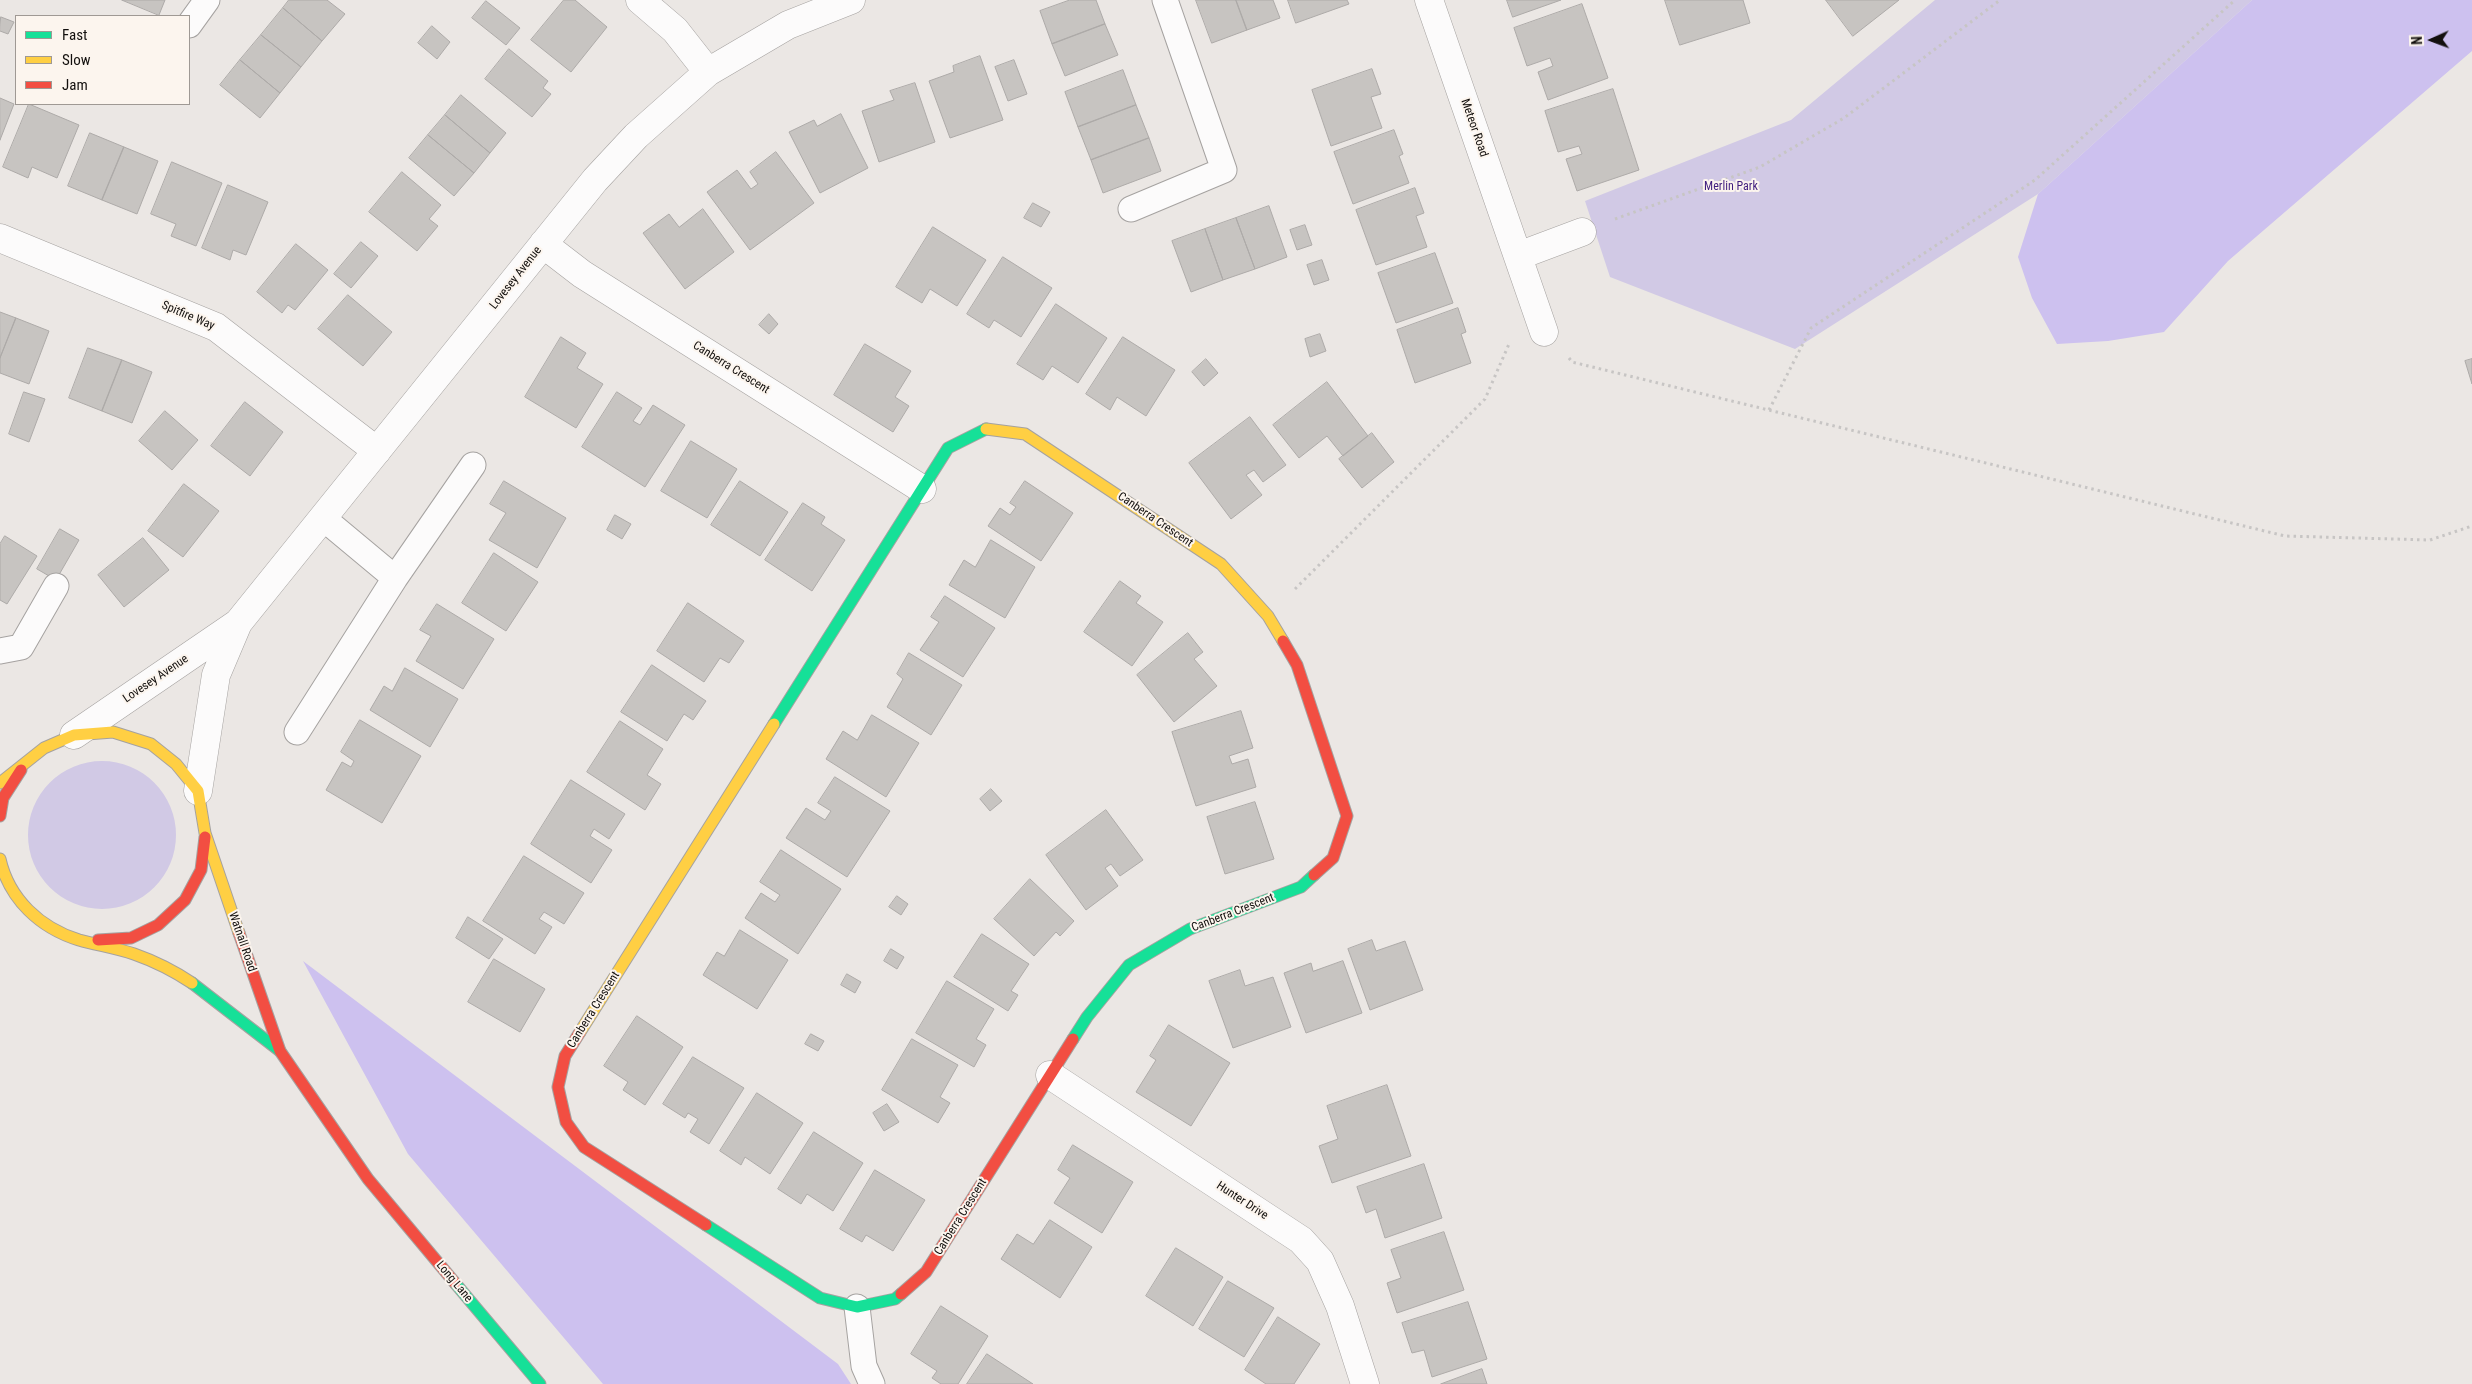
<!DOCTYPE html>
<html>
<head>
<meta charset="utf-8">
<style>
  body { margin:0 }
  #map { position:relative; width:2472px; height:1384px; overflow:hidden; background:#ebe7e4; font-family:"Roboto Condensed",sans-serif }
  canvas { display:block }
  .legend { position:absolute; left:15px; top:15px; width:175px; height:90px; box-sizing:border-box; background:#fcf5ee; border:1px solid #9f9994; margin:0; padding:6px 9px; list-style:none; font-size:15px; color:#13100e }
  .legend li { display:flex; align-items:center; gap:10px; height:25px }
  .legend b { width:25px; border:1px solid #9f9994 }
  .north { position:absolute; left:2407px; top:15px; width:50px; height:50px; -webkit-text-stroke:4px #fcf5ee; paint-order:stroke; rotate:268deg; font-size:14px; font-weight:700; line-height:20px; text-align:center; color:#13100e }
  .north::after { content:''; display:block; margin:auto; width:18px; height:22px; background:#13100e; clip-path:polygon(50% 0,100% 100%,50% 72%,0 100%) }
</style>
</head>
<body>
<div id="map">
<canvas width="2472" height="1384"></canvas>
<ul class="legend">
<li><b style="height:6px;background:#16e098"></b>Fast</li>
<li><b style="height:6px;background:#ffcf43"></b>Slow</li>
<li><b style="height:6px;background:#f24e42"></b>Jam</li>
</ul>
<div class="north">N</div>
</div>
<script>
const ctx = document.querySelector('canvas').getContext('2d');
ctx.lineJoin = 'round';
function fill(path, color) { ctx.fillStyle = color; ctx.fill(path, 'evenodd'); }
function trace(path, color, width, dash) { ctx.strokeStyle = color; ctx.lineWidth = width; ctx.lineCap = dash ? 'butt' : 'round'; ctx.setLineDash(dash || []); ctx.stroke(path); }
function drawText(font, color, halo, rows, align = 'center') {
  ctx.font = font + ' "Roboto Condensed",sans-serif'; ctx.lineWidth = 4; ctx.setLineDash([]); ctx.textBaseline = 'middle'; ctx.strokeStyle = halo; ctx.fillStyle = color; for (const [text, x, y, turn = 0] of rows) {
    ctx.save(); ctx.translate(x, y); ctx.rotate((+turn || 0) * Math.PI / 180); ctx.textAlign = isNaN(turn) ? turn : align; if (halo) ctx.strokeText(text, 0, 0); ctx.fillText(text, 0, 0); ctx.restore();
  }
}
fill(new Path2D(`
  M1935,0H2252L2038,194L1795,349L1610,277L1585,201L1791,120Z
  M28 835a74 74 0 1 1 148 0a74 74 0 1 1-148 0Z`), '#d1c9e5');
fill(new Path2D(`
  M2252,0H2472V51L2228,261L2164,332L2108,341L2057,344L2032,298L2018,257L2038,194Z
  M303,961L838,1364L851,1384H603L408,1154Z`), '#cdc1ef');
const building = new Path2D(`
  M122,0H165L159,15Z
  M289,0H327L345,14L322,41L283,8Z
  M564,0H575L607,27L571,72L531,40Z
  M1070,0H1096L1105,24L1052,44L1040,11Z
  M1196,0H1236L1247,30L1212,43Z
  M1236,0H1273L1280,18L1247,30Z
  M1288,0H1347L1349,4L1296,23Z
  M1507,0H1561L1513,17Z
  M1665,0H1743L1750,23L1680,45Z
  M1826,0H1899L1853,36Z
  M486,1L520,28L506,45L472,18Z
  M1582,4L1608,78L1548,100L1538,72L1553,66L1550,58L1527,66L1514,28Z
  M283,8L322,41L301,67L261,35Z
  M1,17L14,22L8,34L0,31Z
  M1105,24L1118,55L1065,76L1052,44Z
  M432,26L450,42L437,59L418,43Z
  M261,35L301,67L280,93L240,60Z
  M509,49L548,81L543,88L551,94L532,117L485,79Z
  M980,56L1003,120L950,138L929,81L954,72L953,66Z
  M240,60L280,93L260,118L220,85Z
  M1014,60L1027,94L1008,101L995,67Z
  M1372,69L1381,94L1371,97L1382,128L1331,146L1312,90Z
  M1123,70L1136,105L1078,127L1065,92Z
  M915,83L935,142L879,162L862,111L894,100L890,91Z
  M1613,89L1639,170L1577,191L1566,159L1582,154L1579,146L1558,152L1545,111Z
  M461,95L506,133L490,153L445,115Z
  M0,98L14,104L0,140Z
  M29,104L79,125L57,178L32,167L28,178L3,167Z
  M1136,105L1149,138L1091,160L1078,127Z
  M841,114L868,168L820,193L789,132L814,120L817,126Z
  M445,115L490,153L474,173L428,135Z
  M1394,130L1403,154L1399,156L1409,183L1353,204L1334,152Z
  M90,133L124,147L102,200L68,186Z
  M428,135L474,173L454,196L409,158Z
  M1149,138L1161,171L1103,193L1091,160Z
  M124,147L158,161L137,214L102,200Z
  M776,152L814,203L750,250L707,192L737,170L751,189L758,184L750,172Z
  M172,162L222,183L196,246L171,236L176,224L151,214Z
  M402,172L441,205L429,219L438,226L417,251L369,212Z
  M228,185L268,202L246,255L233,250L230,260L202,248Z
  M1415,188L1424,213L1416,216L1427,247L1376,265L1356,210Z
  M1033,203L1050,212L1041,227L1024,218Z
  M1269,206L1287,257L1255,269L1236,218Z
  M703,209L734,252L685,289L643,233L669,214L679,227Z
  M1236,218L1255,269L1223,280L1205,229Z
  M1305,225L1312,245L1297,250L1290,230Z
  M933,227L986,260L957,306L930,289L922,303L896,287Z
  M1205,229L1223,280L1191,292L1172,241Z
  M361,242L378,256L351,288L334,274Z
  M296,244L328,270L295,310L288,305L282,313L257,292Z
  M1435,253L1453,303L1396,323L1378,273Z
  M1003,257L1052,288L1021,337L994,320L989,328L967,314Z
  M1322,260L1329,280L1314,285L1307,265Z
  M348,295L392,332L363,366L318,329Z
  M1056,304L1107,338L1078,383L1052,366L1043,380L1017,364Z
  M1458,308L1466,332L1461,334L1471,363L1415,383L1397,330Z
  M0,312L16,318L0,358Z
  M769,314L778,324L769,334L759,325Z
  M16,318L49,331L29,384L0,373V358Z
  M1320,334L1326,351L1310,357L1305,339Z
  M561,337L586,353L577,368L603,384L576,428L525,397Z
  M1123,337L1175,370L1146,416L1117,397L1110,410L1086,394Z
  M865,344L911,371L895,397L909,406L893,432L834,395Z
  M88,348L122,360L102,411L69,398Z
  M1206,359L1218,373L1204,386L1192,372Z
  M2472,359V384L2465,361Z
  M122,360L152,372L132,423L102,411Z
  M1327,382L1368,436L1343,456L1327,436L1299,458L1273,425Z
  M24,392L45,399L29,442L9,434Z
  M617,392L642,408L633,421L640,425L653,405L685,425L645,487L582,447Z
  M245,402L283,432L250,476L211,446Z
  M165,411L198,440L172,470L139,441Z
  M1250,417L1286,465L1263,482L1254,470L1246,475L1262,495L1231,519L1189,463Z
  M1372,433L1394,462L1362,488L1339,459Z
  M691,441L737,469L707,518L661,491Z
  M504,481L566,518L537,568L489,540L506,513L490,504Z
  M740,481L788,512L760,556L711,525Z
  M1025,481L1073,513L1041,561L988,526L1000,508L1010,515L1016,507L1010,503Z
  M184,484L219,511L183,557L148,531Z
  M803,503L825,517L821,524L845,540L812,591L765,560Z
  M615,515L631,524L622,539L607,530Z
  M60,529L79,540L56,580L37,569Z
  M5,536L37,556L7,604L0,600V544Z
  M143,538L169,570L124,607L98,575Z
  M991,540L1035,567L1005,618L949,585L964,560L975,567Z
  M494,553L538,582L506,631L462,603Z
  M1120,581L1141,596L1136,603L1163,622L1132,666L1084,632Z
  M945,596L995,628L963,677L920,650L939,622L931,617Z
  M688,603L744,641L729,663L720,658L704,682L657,651Z
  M437,604L494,639L463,689L416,661L431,636L420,630Z
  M1188,633L1203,652L1194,659L1217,686L1174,722L1137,675Z
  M909,653L962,685L931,735L887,707L903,679L897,674Z
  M652,665L706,701L693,720L684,714L667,741L621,712Z
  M405,668L458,699L430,747L370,710L384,686L392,691Z
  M1241,711L1253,748L1229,756L1232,764L1248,759L1256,787L1196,806L1172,732Z
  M872,715L919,743L886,797L826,759L843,731L857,740Z
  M360,720L421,756L382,823L326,790L342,762L351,767L354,761L341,752Z
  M620,721L663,749L647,775L661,784L645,810L587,772Z
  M835,777L890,811L847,877L786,838L806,808L825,820L831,811L818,803Z
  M571,780L625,814L609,839L594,829L590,836L612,850L591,883L531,844Z
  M991,789L1002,801L990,811L980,799Z
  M1255,802L1274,859L1225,874L1207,817Z
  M1106,810L1143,860L1120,876L1111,864L1105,868L1118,886L1086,910L1046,855Z
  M781,850L841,889L798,954L745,918L761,893L775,902L780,895L760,882Z
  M524,856L584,893L564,924L544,912L539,919L552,927L535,954L483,921Z
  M1030,879L1074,921L1060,936L1056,932L1034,956L994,919Z
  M897,896L908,904L901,915L889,907Z
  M468,917L503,939L489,959L456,938Z
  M740,930L788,960L757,1009L703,975L717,952L724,956Z
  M982,934L1029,964L1011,991L1018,995L1008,1011L954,977Z
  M1372,940L1376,951L1405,941L1423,990L1370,1010L1348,949Z
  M891,949L904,957L897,969L884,961Z
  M494,959L545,989L520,1032L468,1002Z
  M1343,961L1362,1013L1306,1033L1284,973L1311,963L1313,971Z
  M1240,970L1245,986L1273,977L1291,1027L1233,1048L1209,981Z
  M847,974L861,982L855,993L841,985Z
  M947,981L994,1009L976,1039L986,1045L974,1067L916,1033Z
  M637,1016L683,1047L645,1105L623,1090L628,1082L604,1066Z
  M1169,1025L1230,1063L1191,1126L1136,1092L1156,1060L1150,1056Z
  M811,1034L824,1041L818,1051L805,1044Z
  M912,1039L958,1065L940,1097L950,1103L938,1123L882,1090Z
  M693,1057L744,1088L709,1144L690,1132L698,1119L688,1113L685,1118L663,1104Z
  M1387,1085L1411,1156L1332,1183L1319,1146L1338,1139L1327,1106Z
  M757,1093L803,1123L770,1174L745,1157L741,1165L720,1151Z
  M887,1104L899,1122L884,1131L873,1113Z
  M814,1132L863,1163L833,1211L807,1194L801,1204L778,1189Z
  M1073,1145L1133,1182L1102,1233L1054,1203L1070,1178L1058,1170Z
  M1424,1164L1442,1218L1385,1238L1376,1209L1366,1213L1357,1187Z
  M875,1170L925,1200L893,1251L866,1235L862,1242L840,1229Z
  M1050,1220L1092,1247L1060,1298L1001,1259L1017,1234L1033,1244Z
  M1444,1232L1464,1290L1397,1313L1387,1283L1401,1278L1391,1250Z
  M1176,1248L1223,1277L1193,1326L1146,1296Z
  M1228,1281L1274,1308L1244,1357L1199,1329Z
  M1468,1302L1487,1359L1432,1377L1424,1350L1412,1353L1402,1323Z
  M941,1306L988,1336L958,1384H941L932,1378L937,1371L911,1354Z
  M1278,1317L1320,1344L1294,1384H1266L1245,1370Z
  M987,1354L1033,1384H967Z
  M1482,1369L1487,1384H1441Z`);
fill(building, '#c7c4c1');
trace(building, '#adaaa8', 1);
const lane = new Path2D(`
  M189,25L207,0
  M1131,209L1224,170L1165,0
  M323,518L395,578L473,465
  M0,651L21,647L56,586
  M297,732L395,578
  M857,1307L864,1366L872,1384`);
const street = new Path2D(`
  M640,0L675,30L708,72
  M1429,0L1544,332
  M0,238L216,327L377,451
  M543,244L582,274L922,489
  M1518,256L1582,232
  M74,735L238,623
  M198,791L216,675L238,623L595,180L636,136L708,72L788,25L851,0
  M1050,1075L1301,1240L1320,1261L1340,1306L1365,1384`);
const fast = new Path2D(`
  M774,724L948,448L986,429
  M192,983L280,1051
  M1073,1039L1087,1017L1129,965L1190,929L1301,887L1314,875
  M706,1225L820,1298L857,1307L895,1299L901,1294
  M455,1283L540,1384`);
const slow = new Path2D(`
  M986,429L1025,434L1221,564L1268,616L1283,641
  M0,783L44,748L74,735L113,732L151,744L176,764L198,791L205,833L239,933
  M0,859C9,899 40,928 79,940C97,945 116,948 134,954C154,961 174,971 192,983
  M580,1032L774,724`);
const jam = new Path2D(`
  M1283,641L1297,665L1347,816L1333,858L1314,875
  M0,816L3,798L21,770
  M239,933L280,1051L368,1179L455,1283
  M98,940L131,938L158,925L185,900L201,870L205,837
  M580,1032L565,1056L558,1087L566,1122L584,1147L706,1225
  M901,1294L926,1272L1073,1039`);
trace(lane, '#a5a2a0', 27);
trace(street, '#a5a2a0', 29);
trace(fast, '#a5a2a0', 13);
trace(slow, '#a5a2a0', 13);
trace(jam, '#a5a2a0', 13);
trace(new Path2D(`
  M1615,219L1760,167L1844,118L2000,0
  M1569,358L1572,362L2285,536L2430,540L2472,526
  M1769,410L1811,328L2035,180L2235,0
  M1295,589L1485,399L1509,344`), '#c7c5c4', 3, [2.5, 4]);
trace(lane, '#fcfbfb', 25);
trace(street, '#fcfbfb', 28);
trace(fast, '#16e098', 11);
trace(slow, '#ffcf43', 11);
trace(jam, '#f24e42', 11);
drawText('12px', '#13100e', '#fcf5ee', [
  ["Meteor Road",1474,128,71],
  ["Lovesey Avenue",516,278,-52],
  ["Spitfire Way",188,316,23],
  ["Canberra Crescent",731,368,32],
  ["Canberra Crescent",1155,520,34],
  ["Lovesey Avenue",156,679,-34],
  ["Canberra Crescent",1233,913,-21],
  ["Watnall Road",242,942,71],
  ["Canberra Crescent",594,1010,-58],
  ["Hunter Drive",1242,1201,33],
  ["Canberra Crescent",961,1217,-58],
  ["Long Lane",454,1282,50]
]);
drawText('12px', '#3f1c7e', '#fcf5ee', [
  ["Merlin Park",1731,187]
]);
</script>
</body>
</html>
